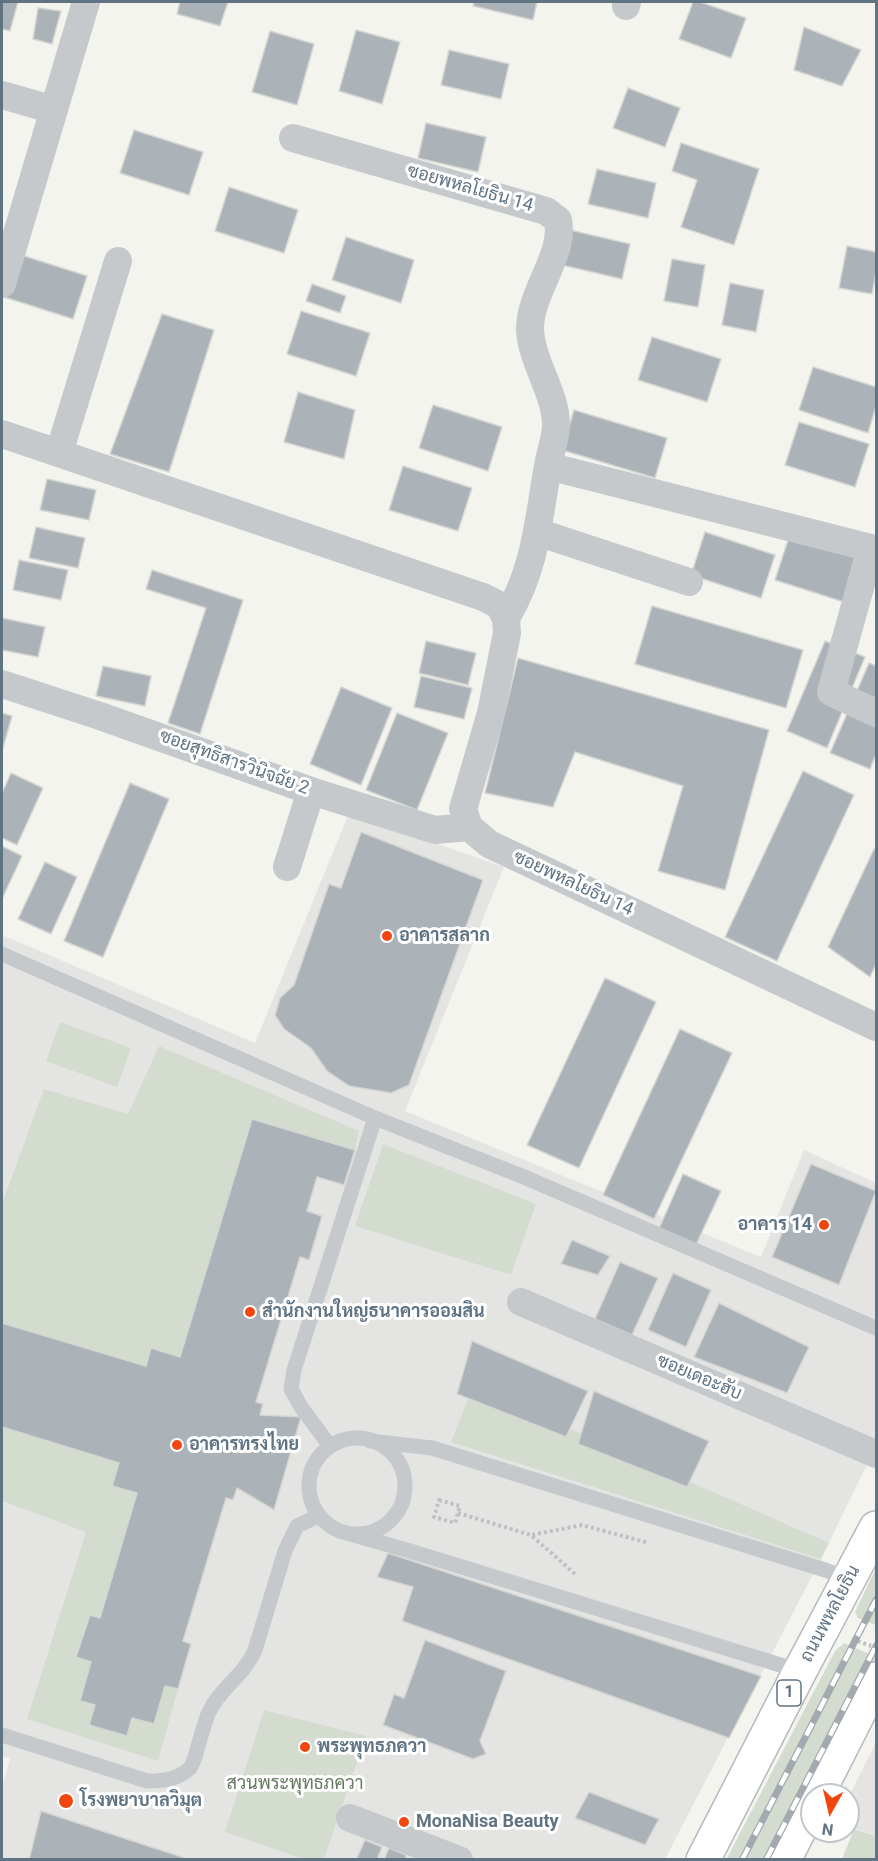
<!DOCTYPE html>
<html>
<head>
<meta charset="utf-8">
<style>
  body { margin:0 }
  #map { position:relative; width:878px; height:1861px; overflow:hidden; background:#f4f4ef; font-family:Roboto,sans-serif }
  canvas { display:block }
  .frame { position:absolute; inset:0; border:3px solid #607383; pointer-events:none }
  .north { position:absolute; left:800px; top:1783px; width:60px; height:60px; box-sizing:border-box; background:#fff; border:2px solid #bfc7cd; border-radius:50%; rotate:188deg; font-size:16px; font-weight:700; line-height:24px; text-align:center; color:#607383 }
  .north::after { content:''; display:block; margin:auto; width:21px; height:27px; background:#f24611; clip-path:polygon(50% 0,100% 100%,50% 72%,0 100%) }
</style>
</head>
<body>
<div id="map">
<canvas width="878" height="1861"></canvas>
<div class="frame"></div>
<div class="north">N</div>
</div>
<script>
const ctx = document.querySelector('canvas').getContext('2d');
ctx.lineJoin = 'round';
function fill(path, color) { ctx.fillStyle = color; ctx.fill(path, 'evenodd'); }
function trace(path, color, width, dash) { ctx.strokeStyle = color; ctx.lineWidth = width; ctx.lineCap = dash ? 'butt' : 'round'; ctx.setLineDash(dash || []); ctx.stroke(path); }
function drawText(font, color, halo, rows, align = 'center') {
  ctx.font = font + ' Roboto,Sarabun,sans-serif'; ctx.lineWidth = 6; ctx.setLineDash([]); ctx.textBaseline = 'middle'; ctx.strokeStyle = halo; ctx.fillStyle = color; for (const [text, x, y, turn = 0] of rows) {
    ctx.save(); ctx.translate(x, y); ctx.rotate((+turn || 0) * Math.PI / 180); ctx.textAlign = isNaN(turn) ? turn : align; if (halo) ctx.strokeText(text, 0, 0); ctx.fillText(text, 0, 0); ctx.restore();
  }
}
fill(new Path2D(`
  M349,813L504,867L405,1111L761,1257L804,1150L876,1183V1446L821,1559L665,1859H2V1786L10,1759L2,1756V935L255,1043Z
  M876,1742V1836L848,1826V1798Z`), '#e4e5e3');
fill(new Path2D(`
  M60,1022L131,1048L117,1087L46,1061Z
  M159,1046L359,1131L355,1150L310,1160L138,1493L178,1689L158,1761L27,1719L86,1532L2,1501V1204L44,1089L128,1114Z
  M383,1144L536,1204L511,1275L355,1226Z
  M473,1386L829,1543L821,1559L451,1442Z
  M876,1568V1625L858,1618L855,1612Z
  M844,1643L876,1657V1666L775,1859L726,1860L835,1651Z
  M264,1710L366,1736L324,1859H303L225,1832Z
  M854,1829L876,1836V1859H842Z`), '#d4dcd0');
const building = new Path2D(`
  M2,2H18L10,31L2,29Z
  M180,2H228L220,26L177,14Z
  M474,2H537L533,20L473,6Z
  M693,2H700L746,18L731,58L679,39Z
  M38,8L61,11L52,44L33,39Z
  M804,27L861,50L842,86L794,70Z
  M356,30L400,42L382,104L339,91Z
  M270,31L314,44L297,105L252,92Z
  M449,50L509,64L501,99L441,85Z
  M628,88L680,108L665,147L613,128Z
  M426,123L486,137L478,172L418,158Z
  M134,130L203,152L189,195L120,173Z
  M681,143L759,169L734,245L681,227L697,180L672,171Z
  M597,169L656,183L648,218L588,204Z
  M229,187L298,210L284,253L215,231Z
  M570,230L630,244L622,279L562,265Z
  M346,237L414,260L401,303L332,280Z
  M847,246L876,252V272L872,294L839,288Z
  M18,254L87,276L73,319L4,297Z
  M672,259L705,265L698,307L664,301Z
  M730,283L764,290L756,332L722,325Z
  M312,284L346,296L340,313L306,301Z
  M301,311L370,333L356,376L287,354Z
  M162,314L214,330L169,472L110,454Z
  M652,337L721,359L707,402L638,380Z
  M813,367L876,387V406L868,433L799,410Z
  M298,392L355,410L344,459L284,442Z
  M433,405L502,427L488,471L419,448Z
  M574,410L667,438L655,478L562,450Z
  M799,422L869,444L855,487L785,465Z
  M403,466L472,488L458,531L389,510Z
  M47,479L96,490L89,520L40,510Z
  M36,527L85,538L78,568L29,558Z
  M705,532L775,555L761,598L691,575Z
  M789,537L858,558L844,602L775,580Z
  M19,560L68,570L61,600L13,590Z
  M152,570L243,600L200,734L168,723L206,608L146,589Z
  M652,606L803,650L786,708L635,664Z
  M2,618L45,627L38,657L2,650Z
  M426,641L476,653L468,685L419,673Z
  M825,641L865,657L827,748L787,731Z
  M518,658L769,730L725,890L658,871L683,786L575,752L553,807L485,793Z
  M869,663L876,666V754L870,769L830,753Z
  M103,666L151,676L145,706L96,696Z
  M421,676L472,688L464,719L414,707Z
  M341,687L392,708L361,785L310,764Z
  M2,713L12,716L2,751Z
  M397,713L448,733L417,810L366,790Z
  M803,771L854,795L777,961L725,937Z
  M11,773L43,788L17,845L2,838V793Z
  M130,783L169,799L103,957L64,941Z
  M361,832L483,880L409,1085L391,1093L349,1086L327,1071L311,1048L284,1029L275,1015L280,998L294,985L329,884L341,888Z
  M2,846L22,856L2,899Z
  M874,849L876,851V964L870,977L828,947Z
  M45,862L77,877L51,934L18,919Z
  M605,978L656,1002L579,1168L527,1145Z
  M680,1029L732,1053L654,1219L603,1195Z
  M252,1119L355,1150L344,1185L317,1177L307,1211L322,1216L309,1260L300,1257L256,1402L263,1404L260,1415L301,1417L274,1510L237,1488L233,1500L226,1498L183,1641L191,1644L178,1689L165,1686L154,1724L132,1718L127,1736L89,1725L95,1705L80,1701L91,1662L76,1657L90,1615L100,1618L137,1493L112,1486L119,1463L2,1427V1323L146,1366L151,1348L180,1357Z
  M811,1164L876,1191L839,1285L772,1257Z
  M683,1174L721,1191L695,1247L658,1231Z
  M572,1240L610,1256L598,1275L561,1264Z
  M620,1262L658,1278L632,1335L595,1319Z
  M673,1273L711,1290L686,1347L648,1330Z
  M719,1303L809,1347L787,1393L694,1357Z
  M472,1341L588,1391L566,1437L457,1394Z
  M594,1391L709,1441L687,1487L578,1444Z
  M388,1553L761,1676L729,1738L402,1621L413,1587L377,1577Z
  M425,1640L506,1671L480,1741L486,1754L473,1759L383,1725L394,1694L404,1698Z
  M589,1792L659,1819L645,1845L575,1818Z
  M41,1811L191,1860H29Z
  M365,1840L382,1847L377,1860H356Z
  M389,1848L406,1855L405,1860H384Z`);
fill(building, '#abb3b8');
trace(building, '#d5d5d2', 1.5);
const primary = new Path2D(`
  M817,1795L876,1679
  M703,1860L800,1671L876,1528
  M784,1860L812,1805`);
trace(primary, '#b6babe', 36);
trace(new Path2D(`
  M439,1500L460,1506L455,1523L434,1517Z
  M458,1513L531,1535
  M575,1574L531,1535L582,1525L649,1543
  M852,1639L871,1646`), '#bec0c2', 4, [3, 3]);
trace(new Path2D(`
  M2,954L375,1118L524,1177L876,1328
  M309 1486a48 48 0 1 1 96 0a48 48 0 1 1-96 0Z
  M370,1441L432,1448L825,1570L850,1579
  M330,1446L301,1407L291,1389L294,1370L375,1118
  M343,1532L410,1551L800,1671
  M2,1735L147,1781C162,1781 178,1780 190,1768C195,1763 203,1724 209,1712C220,1688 245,1675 255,1650L285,1551L297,1526L318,1516`), '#c6c9cc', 15);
trace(new Path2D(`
  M626,6L627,2
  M2,95L54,110
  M293,138L546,211L558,220C565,255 530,292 530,329C531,361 556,393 556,425C556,438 550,453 548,466C538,521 536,568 506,618
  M2,284L86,2
  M2,434L483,597L499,605L506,618L507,633L491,713L463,809L469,827L489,844L876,1027
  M59,453L118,261
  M548,466L871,548L831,692L876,713
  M537,532L689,582
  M2,684L100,716L311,791L435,830L469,827
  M287,867L311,791
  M521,1302L876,1454
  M350,1818L459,1860`), '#c6c9cc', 28);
trace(primary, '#fff', 33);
const rail = new Path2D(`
  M742,1860L876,1600
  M766,1860L876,1646`);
trace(rail, '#a3a9af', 7);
trace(rail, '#fff', 4.5, [14]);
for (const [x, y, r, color] of [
  [387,936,6,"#f24611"],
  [824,1225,6,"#f24611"],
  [250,1312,6,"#f24611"],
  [177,1445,6,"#f24611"],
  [305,1747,6,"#f24611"],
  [66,1801,8,"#f24611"],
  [404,1822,6,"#f24611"]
]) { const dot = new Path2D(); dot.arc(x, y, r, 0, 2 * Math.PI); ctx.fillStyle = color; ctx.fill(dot); trace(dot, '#fff', 2); }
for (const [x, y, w] of [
  [789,1693,24]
]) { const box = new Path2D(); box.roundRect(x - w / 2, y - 13, w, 26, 4.5); ctx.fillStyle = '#fff'; ctx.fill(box); trace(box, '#607383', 1.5); }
drawText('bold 16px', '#607383', null, [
  ["1",789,1693]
]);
drawText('18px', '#607383', '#fff', [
  ["ซอยพหลโยธิน 14",470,189,16],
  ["ซอยสุทธิสารวินิจฉัย 2",234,763,20],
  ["ซอยพหลโยธิน 14",573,884,25],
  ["ซอยเดอะฮับ",699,1378,23],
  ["ถนนพหลโยธิน",831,1614,-62]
]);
drawText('bold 18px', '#607383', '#fff', [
  ["อาคารสลาก",399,936],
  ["อาคาร 14",812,1225,"right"],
  ["สำนักงานใหญ่ธนาคารออมสิน",262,1312],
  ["อาคารทรงไทย",189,1445],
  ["พระพุทธภควา",317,1747],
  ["โรงพยาบาลวิมุต",80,1801],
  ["MonaNisa Beauty",416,1822]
], 'left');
drawText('18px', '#657a60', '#fff', [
  ["สวนพระพุทธภควา",295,1784]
]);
</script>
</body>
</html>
